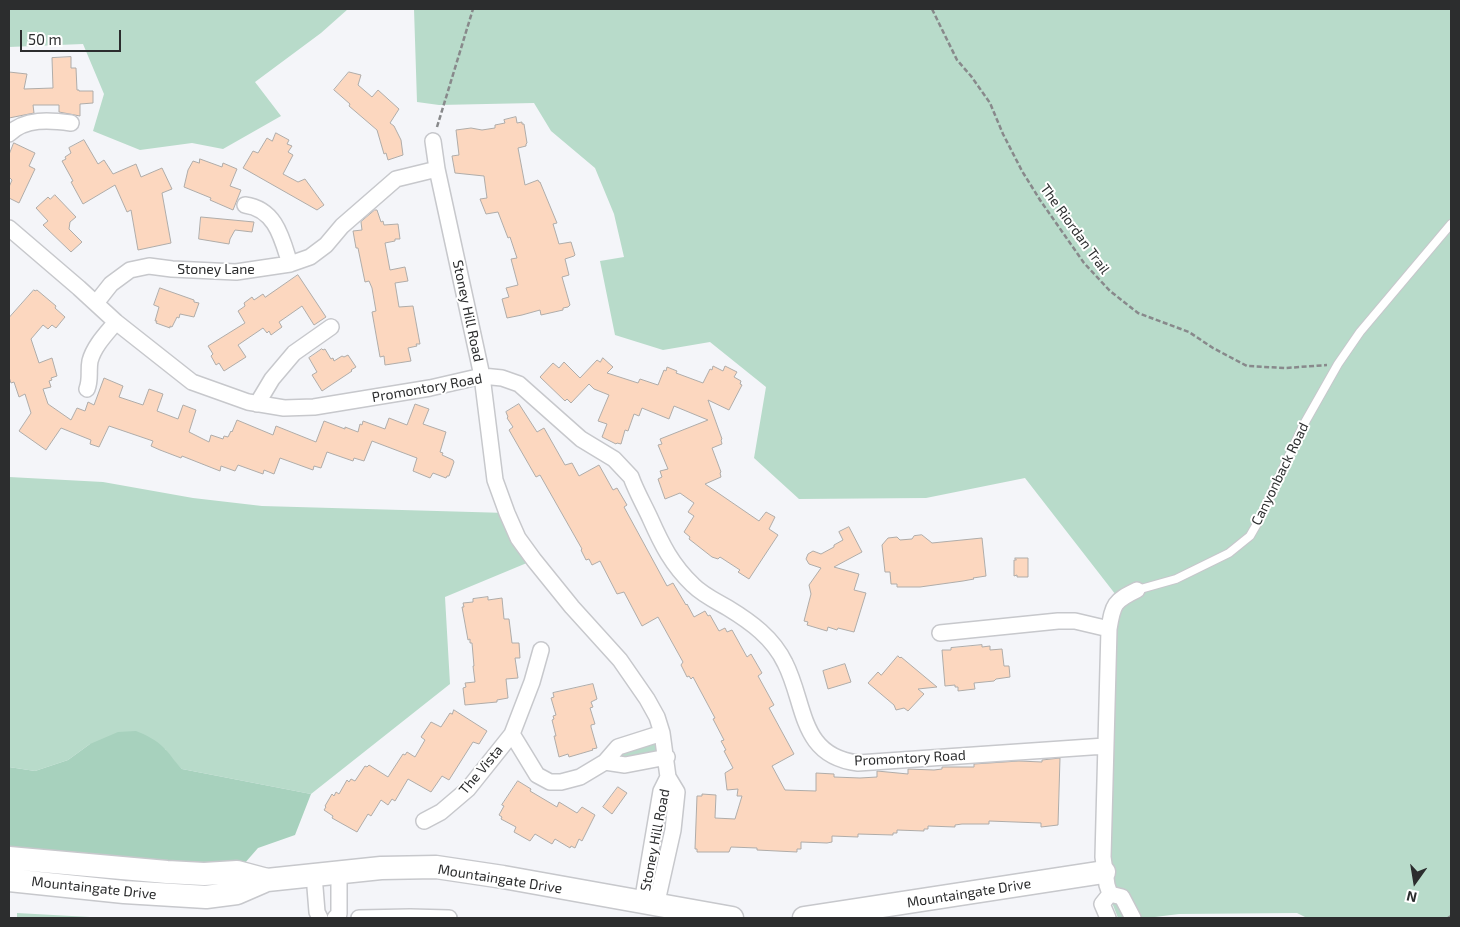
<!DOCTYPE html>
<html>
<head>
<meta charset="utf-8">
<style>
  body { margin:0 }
  #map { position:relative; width:1460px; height:927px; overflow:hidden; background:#f4f5f9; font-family:"Exo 2",sans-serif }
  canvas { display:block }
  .frame { position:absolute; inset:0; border:10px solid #2c2d2e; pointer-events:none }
  .north { position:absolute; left:1390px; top:857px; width:50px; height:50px; -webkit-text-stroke:4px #fff; paint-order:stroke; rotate:193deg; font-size:14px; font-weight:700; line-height:20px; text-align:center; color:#2c2d2e }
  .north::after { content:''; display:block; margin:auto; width:18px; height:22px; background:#2c2d2e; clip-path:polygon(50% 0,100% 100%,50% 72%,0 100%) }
  .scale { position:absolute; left:20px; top:30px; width:101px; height:22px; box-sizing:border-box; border:2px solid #2c2d2e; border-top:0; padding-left:6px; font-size:15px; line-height:18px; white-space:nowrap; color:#2c2d2e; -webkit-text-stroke:4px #fff; paint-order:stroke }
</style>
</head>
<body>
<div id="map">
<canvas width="1460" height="927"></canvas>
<div class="frame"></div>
<div class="north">N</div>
<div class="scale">50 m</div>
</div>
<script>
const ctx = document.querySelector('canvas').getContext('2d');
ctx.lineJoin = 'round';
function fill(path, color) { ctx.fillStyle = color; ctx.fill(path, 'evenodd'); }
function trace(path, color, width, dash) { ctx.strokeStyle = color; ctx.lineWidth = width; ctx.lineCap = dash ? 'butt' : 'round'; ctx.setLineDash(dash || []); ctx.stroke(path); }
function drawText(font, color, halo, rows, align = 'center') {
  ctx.font = font + ' "Exo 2",sans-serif'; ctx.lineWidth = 4; ctx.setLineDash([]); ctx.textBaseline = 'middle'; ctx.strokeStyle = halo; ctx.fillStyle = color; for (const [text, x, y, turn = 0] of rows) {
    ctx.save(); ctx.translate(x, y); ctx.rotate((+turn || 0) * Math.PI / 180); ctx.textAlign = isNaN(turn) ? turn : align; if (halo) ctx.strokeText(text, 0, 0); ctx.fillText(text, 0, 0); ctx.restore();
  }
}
fill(new Path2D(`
  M9,9H348L321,33L255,82L281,116L223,149L192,143L140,150L93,131L104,94L83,44L9,47Z
  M414,9H1451V918H1307L1297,913L1179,914L1147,918H1118L1109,895L1105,746L1119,599L1025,478L926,498L799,499L754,458L766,387L710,342L663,350L615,335L600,261L624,257L614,214L595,168L551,131L534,103L439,105L417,102Z
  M9,428V477L103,482L193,498L262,506L507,513L534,560L445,597L450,684L311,794L182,769L173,761L165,749L90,744L68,760L35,771L9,767Z
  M662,733L667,757L605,762Z
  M17,913L108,918H109H17Z`), '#b8dbca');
fill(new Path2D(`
  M136,731C146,735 155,739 164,748C171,755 174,761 182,769L311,794L295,835L258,848L237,872L9,858V767L35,771L68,760L90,744L118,732Z`), '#a7d1bd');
const building = new Path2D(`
  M71,57V68H76L77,90H79V91H93V103L80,104V116L59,112V105H33L34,113L9,118V72L27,74L24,89L53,88L52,58Z
  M349,72L361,75L358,85L372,97L378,90L399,109L390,123L394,126L401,140L403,155L388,160L386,153L384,154L377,130L349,106L350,104L334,90Z
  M516,117L517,123L522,122V124H524L527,143L526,144V146L518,148L525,185L538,180L539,182H540L557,223L553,224L559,244L571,242L575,255L574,256L565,259L569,275L562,277L570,305L568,307L563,308V310L541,315L540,310L522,315L507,318L502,299L509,297L506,288L518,285L511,259L517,258L510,237L508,238L498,212L486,214L480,199L487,198L484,176L455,173L452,156L459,155L456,130L471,128L482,130L495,128V125L505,123L504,120Z
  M276,133L289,140L287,144L292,146L288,152L293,155L283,174L298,182L305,179L324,205L317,210L243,168L253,151L258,153L267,138L272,141Z
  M84,140L98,164L104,160L113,174L136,164L141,177L162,168L172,189L162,193L171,243L138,250L131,210L127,212L115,185L83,204L71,182L73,181L62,161L66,159L65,157L71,153L69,148Z
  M14,143L35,153L29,166L35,169L19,203L9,198V187L12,180L9,177V155Z
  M200,159L222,167L223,163L237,169L230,186L241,190L233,210L210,200L211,198L184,187L188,170L193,161L199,163Z
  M55,195L76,217L70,222L69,229L82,242L71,252L43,225L48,221L36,208L48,197L50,199Z
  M375,210H377L381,222L383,221L384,225L398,224L400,239H395V241L385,243L390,270L405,267L408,281L395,283L399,307L413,306L420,344H416L417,346L408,348L411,361L385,365L384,356L380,357L372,312L376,311L372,288L369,281L365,282L358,248H356L353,231L362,230L361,222Z
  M201,217L254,222L252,232L235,230L230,239L229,244L199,239Z
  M298,275L326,317L314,325L302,306L279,322L282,327L271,335L269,331L267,333L263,328L238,345L246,357L224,371L219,363L216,365L211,356L213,354L208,346L245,323L238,311L245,306L244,303L252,297L254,300L263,294L265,297Z
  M160,288L194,300V302L199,303L194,317L180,314L179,318L177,317L172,327L170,326V328L156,323L157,321H155L159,307L154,305Z
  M34,290L35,291L37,290L56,306L55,308L65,317L56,328L52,325L48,329L43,325L31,339L39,363L52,358L57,376L51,378L52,380L49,381L51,387L43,389L48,404L71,420L77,408L85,411L88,402L94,405L104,378L123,386L119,397L143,405L149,389L163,394L157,411L178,419L183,405L196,410L189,432L209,442L211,435L223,439L224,436L228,437L231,431L232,432L237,420L273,435L276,426L316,442L324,421L345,429V427L358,432L360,424L362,425L363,421L385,429L389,418L407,425L415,404L429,409L423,424L446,432L440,452L443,453L442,455L453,460L454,462L449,476H447L446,478L433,473L430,478L413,471L417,458L372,441L364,461L354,458L353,461L327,452L321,468L314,466L313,470L280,458L274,474L264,470L263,474L238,465L235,471L221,466L220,471L182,456L181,458L160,450L151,446L153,441L109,426L99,447L90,444L91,440L61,428L46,450L19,431L31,413L25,394L19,397L14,382L11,383L9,377V318Z
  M322,349L323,350L325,349L331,359L333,358L334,361L342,356L344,357L348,355L356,367L351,370L352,371L322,391L312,375L317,372L309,358Z
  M603,358L613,367L607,373L638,383L640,379L658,385L664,370L666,371L667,367L677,371L676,373L703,383L710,369L712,370L713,366L723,371L725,366L737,372L734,377L741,381L740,384L742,385L729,410L708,400L722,439L721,440L722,444L712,448L721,472L720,473L721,477L705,484L759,521L766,512L775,517L769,529L778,535L749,579L738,572L740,570L720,557L718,559L712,557L689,539L690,537L684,532L694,516L688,512L694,503L680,493L665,499L658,479L662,477L660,471L668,469L658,445L662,444L660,439L708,420L674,406L669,419L642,408L639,416L634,414L628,431L625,430L621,444L617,443L616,444L602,437L607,424L598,421L609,395L594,389L589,384L571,403L567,399L565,401L540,377L553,363L559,368L564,362L580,378L597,360L600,362Z
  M519,404L537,432L544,428L565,465L572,463L579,476L599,465L613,490L617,488L627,505L624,507L667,586L673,583L686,605L687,604L694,617L705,611L708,616L710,615L719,631L725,628L727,632L732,630L747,657L751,654L762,673L758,676L774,705L769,708L794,754L772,766L785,790L816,791V773L834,774V777L860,778L877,777V771L908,774V769L934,770L942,769V767H974V764L1019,761L1042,762V760L1060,758L1058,825L1041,827V823L989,821V824H962L955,825V827L928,826V829H924V831L897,830V833H893V835L858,834V837L832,836V842L827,843L801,842V849H797V852L757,850V848L731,847L729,852H697V849H695L697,796H702V794L716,795L715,818L735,819L742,796H737L738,789L727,790L725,773L733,768L724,751L726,750L721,741L724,740L713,719L715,718L693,677L691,679L689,676L687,677L681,665L683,662L658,617L642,626L624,592L617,594L600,561L592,565L589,559L586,560L581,550L582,549L540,475L536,477L509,430L513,427L507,418L508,417L506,412Z
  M849,527L862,552L834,567L859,574L854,590L866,593L854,632L838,628L837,630L828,627L827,631L807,625L808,622L804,621L811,594L809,585L821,568L809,564L806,559L808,554L813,551L821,554L834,547V545L843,540L839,532Z
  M922,535L932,543L982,538L986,576L973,578L974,579L963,581L920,587H897V584H891L890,572H885L882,545L888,538L897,537L900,540L912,539L914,536Z
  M1015,558H1028V577H1017V575L1014,576V560H1016Z
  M488,597V600L502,598L504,619H509L512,643H519L520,658H515L518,678L506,679L508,698L497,700V702L465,705L463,688L466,687L465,683L475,682L473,666H474L472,643H470V639L468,640L462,607H464L463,603L473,602V599Z
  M982,645V647L990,646V650L1002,649L1004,666H1009L1010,677L996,679L994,681L974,683L975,689L958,691V687H955V685L945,686L942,650H951V648Z
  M898,656L900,658L901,657L937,687L918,689L924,694L908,711L904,708L896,710L894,705L868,683L878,672L881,675Z
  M845,664L851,682L828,689L823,671Z
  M593,684L597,699L591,702L593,707L590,708L595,724L591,725V727L597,748L592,749L593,750L569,757L568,754L559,757L554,736H556L552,720L554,719L553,716L556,715L551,698L554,697L553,693Z
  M454,710L487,731L479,744L473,742L449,780L442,776L431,792L408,779L395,801L392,799L388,805L381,800L371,816L368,814L357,832L332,818L333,816L324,810L326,807L325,806L332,794L334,796L336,792L339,794L347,780L349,782L351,779L355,781L365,766L367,767L369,765L388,777L403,754L405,755L407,752L415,757L425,740L421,737L431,722L441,727L450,713L452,714Z
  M518,781L531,789L530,791L557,807L559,802L577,813L582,807L595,815L582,841L579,839L575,848L571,846L570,848L555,839L552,844L535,834L530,841L514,832L516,827L501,819L502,817L499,815L504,806L502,805Z
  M618,787L627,793L612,814L603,807Z`);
fill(building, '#fcd7bf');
trace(building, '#afaca9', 1);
const lane = new Path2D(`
  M1137,590L1176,579L1229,553L1250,536L1258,522L1304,424L1338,364L1360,332L1451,224`);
const street = new Path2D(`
  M9,134C25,118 50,120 71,123
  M433,141L437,169L482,376L495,480L507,513L518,538L534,560L572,607L620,660L647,699L657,717L662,733L668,777L677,792L673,830L656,906
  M245,205C276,209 282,239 290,264
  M9,228L79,288L116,322L192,382L248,402L284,408L314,407L430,388L482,376L502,378L519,384L581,439L614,459L631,477C636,491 644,505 650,518C662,545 672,565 693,585C703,595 716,601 728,608C751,622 773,638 785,663C806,704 799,756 858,763L1105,746
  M96,303L111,284L130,270L149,266L172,269L236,272L290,264L310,257L326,245L342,226L396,179L437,169
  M87,389C91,379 88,371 90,361C94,346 106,334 116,322
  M257,404L272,379L294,353L331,327
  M940,633L1058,621H1075L1109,629
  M512,734L537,775L550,782H561L580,777L605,762L618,747L662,733
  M605,762L625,765L667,757
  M424,821L441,812L468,789L512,734L532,682L541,650
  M314,875L317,912L320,918
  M1110,894L1107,885L1103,857L1109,629C1113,604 1114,601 1137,590
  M642,903L661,791L668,777
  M335,918L339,914V872
  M359,918L410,917L449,918
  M1108,918L1102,904L1110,894L1122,897L1133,918`);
const secondary = new Path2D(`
  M9,858L167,872L204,874L237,872L267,880
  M9,880L124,892L206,897L237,893L267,880L381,868L436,867L503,877L732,918
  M804,918L1104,872`);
trace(lane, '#c7c8cc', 10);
trace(street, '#c7c8cc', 18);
trace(secondary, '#c7c8cc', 25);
trace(new Path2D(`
  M932,9L957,60L971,76L990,103L1003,134L1022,171L1040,200L1084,263L1110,291L1138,313L1189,332L1213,348L1247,366L1286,368L1327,365
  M437,127L473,9
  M1448,918L1451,916`), '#88898b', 2.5, [5, 2.5]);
trace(lane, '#fff', 8);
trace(street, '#fff', 15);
trace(secondary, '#fff', 22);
drawText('14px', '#2c2d2e', '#fff', [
  ["The Riordan Trail",1075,229,54],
  ["Stoney Lane",216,269],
  ["Stoney Hill Road",468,311,78],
  ["Promontory Road",427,388,-10],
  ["Canyonback Road",1280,474,-64],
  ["Promontory Road",910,758,-3],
  ["The Vista",481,770,-50],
  ["Stoney Hill Road",655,840,-79],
  ["Mountaingate Drive",500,879,9],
  ["Mountaingate Drive",94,888,6],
  ["Mountaingate Drive",969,893,-9]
]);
</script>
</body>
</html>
